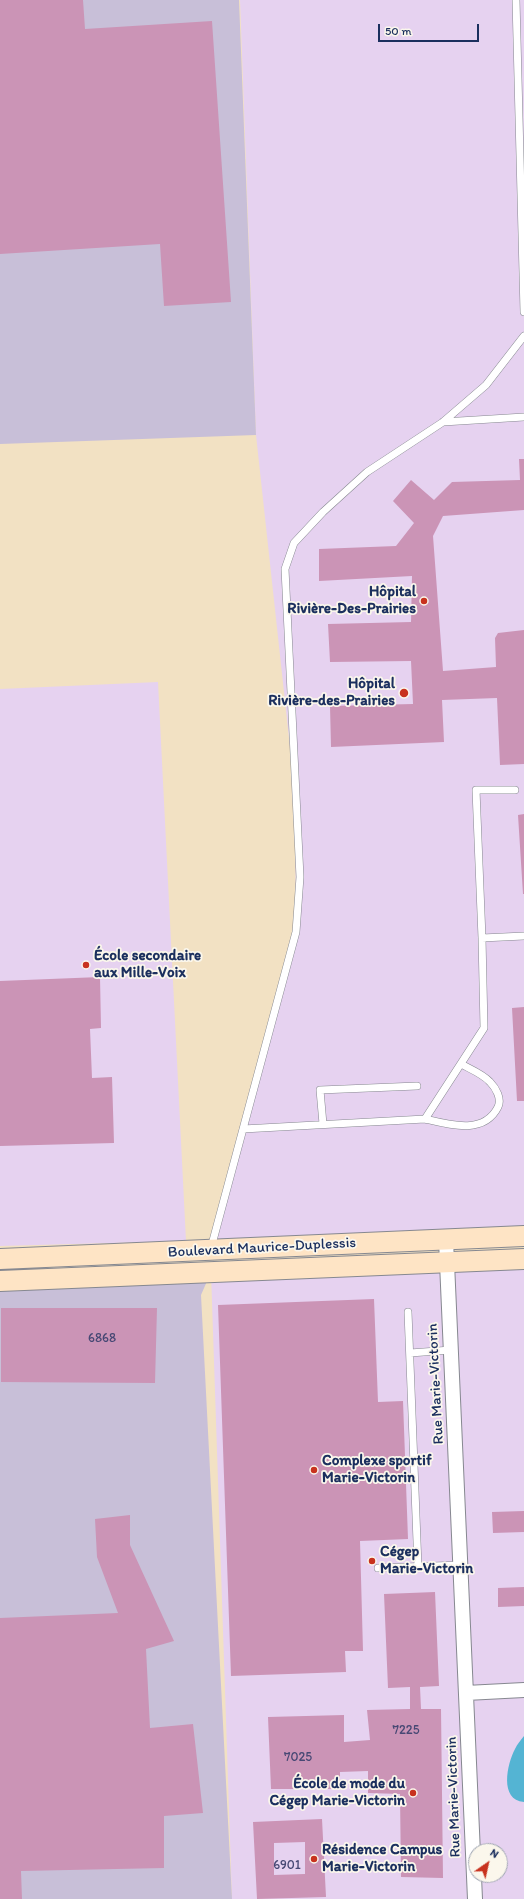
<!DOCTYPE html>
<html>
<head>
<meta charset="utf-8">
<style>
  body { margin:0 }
  #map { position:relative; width:524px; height:1899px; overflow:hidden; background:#f2e1c3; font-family:Itim,sans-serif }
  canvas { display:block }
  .north { position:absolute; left:468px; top:1843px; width:40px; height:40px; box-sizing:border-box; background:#fbf7ec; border:1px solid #a1a7b3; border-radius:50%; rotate:34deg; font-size:11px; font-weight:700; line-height:16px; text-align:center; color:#1b2f5e }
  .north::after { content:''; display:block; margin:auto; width:14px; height:18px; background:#c8321e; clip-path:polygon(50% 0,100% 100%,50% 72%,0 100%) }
  .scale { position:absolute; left:378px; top:24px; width:101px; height:18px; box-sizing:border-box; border:2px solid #1b2f5e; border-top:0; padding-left:5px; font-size:12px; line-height:14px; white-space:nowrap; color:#1b2f5e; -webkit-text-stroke:3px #fbf7ec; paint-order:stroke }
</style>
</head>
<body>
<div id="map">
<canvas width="524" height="1899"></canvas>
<div class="north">N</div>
<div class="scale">50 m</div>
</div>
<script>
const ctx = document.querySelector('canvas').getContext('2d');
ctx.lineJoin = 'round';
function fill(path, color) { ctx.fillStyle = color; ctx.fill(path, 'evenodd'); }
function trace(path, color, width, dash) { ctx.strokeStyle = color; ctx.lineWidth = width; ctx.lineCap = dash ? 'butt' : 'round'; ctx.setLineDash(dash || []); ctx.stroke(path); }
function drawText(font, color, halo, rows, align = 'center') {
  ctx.font = font + ' Itim,sans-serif'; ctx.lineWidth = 3.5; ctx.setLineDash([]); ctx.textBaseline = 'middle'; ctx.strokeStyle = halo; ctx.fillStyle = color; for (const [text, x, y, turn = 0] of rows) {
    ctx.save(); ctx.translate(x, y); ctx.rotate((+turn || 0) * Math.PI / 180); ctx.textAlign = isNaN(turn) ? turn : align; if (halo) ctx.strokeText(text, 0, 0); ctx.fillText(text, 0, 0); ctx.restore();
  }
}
fill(new Path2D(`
  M240,0H524V1236L210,1250L296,932L295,793L256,435Z
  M158,682L186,1241L0,1246V689Z
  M524,1260V1899H232L211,1272ZM476,1851H500V1875H476Z`), '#e6d2f0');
fill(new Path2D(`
  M0,0H239L256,435L0,444Z
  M211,1272L201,1295L232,1899H0V1281Z`), '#c8bfd8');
fill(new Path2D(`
  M524,1736V1802C499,1800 507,1764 515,1749C517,1744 521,1740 524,1736Z`), '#54b4d3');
fill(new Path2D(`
  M0,0H83L85,29L212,21L231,302L164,306L160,244L0,254Z
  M519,459H524V510L443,516L433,536L443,671L496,667L495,638L498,633L524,630V764L500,765L497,698L442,700L444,742L331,747L330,706L413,704L411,661L330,662L328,624L411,622L412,576L319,581V549L396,546L414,523L393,501L411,480L434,500L452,482L520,480Z
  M524,814V894H523L518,815Z
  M100,977L101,1028L90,1029L92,1078L112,1077L114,1143L0,1146V981Z
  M524,1007V1101H517L512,1008Z
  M374,1299L378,1402L403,1401L408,1539L360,1541L363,1651H345L346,1672L231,1676L218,1305Z
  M1,1308H157L155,1383L1,1382Z
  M524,1511V1532L493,1533L492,1512Z
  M130,1515V1545L174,1641L146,1649L150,1728L193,1724L203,1813L164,1816V1868L21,1871L22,1899H0V1618L118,1613L97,1557L95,1519Z
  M524,1587V1606L498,1607V1588Z
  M435,1592L439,1686L420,1687L421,1709H441L443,1878L401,1877L400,1794L368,1793V1771L340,1772V1789H271L268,1717L344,1715V1742L370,1740L367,1710L410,1709V1687L388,1688L384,1594Z
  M322,1819L326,1897L257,1899L253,1822ZM305,1842V1874L274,1875V1843Z`), '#cb94b6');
const lane = new Path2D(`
  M516,0L524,312
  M443,422L524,417
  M482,938L476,790H515
  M425,1119C450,1125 484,1135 498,1107C502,1099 496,1088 490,1082C483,1074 470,1069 461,1064
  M323,1124L320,1090L417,1086
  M243,1129L425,1119L484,1028L482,938L524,936
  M211,1248L296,932L300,877L285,569L294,543L323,512L367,472L443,422L486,385L524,336
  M408,1312L418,1567
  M410,1353L451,1350
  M378,1568L461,1565`);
const street = new Path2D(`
  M446,1240L475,1899
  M466,1693L524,1690`);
const secondary = new Path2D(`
  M0,1259L524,1236
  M0,1281L524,1259`);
trace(lane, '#868890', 8);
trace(street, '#868890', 16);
trace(secondary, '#868890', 22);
trace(lane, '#fff', 7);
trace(street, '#fff', 14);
trace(secondary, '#fee4c5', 20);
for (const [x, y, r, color] of [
  [424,601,4,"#c8321e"],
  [404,693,5,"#c8321e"],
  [86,965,4,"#c8321e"],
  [314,1470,4,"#c8321e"],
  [372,1561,4,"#c8321e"],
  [413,1793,4,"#c8321e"],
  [314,1859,4,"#c8321e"]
]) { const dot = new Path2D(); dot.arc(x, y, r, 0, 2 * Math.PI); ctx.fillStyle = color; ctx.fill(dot); trace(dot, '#fbf7ec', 1.5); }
drawText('13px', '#474874', null, [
  ["6868",102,1339],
  ["7225",406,1731],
  ["7025",298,1758],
  ["6901",287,1866]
]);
drawText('bold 15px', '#1b2f5e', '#fbf7ec', [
  ["Hôpital",416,592,"right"],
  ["Rivière-Des-Prairies",416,609,"right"],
  ["Hôpital",395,684,"right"],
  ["Rivière-des-Prairies",395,701,"right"],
  ["École secondaire",94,956],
  ["aux Mille-Voix",94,973],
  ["Complexe sportif",322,1461],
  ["Marie-Victorin",322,1478],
  ["Cégep",380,1552],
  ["Marie-Victorin",380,1569],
  ["École de mode du",405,1784,"right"],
  ["Cégep Marie-Victorin",405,1801,"right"],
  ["Résidence Campus",322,1850],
  ["Marie-Victorin",322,1867]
], 'left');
drawText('15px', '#1b2f5e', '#fbf7ec', [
  ["Boulevard Maurice-Duplessis",262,1248,-3],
  ["Rue Marie-Victorin",436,1384,-93],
  ["Rue Marie-Victorin",454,1797,-92]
]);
</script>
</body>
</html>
